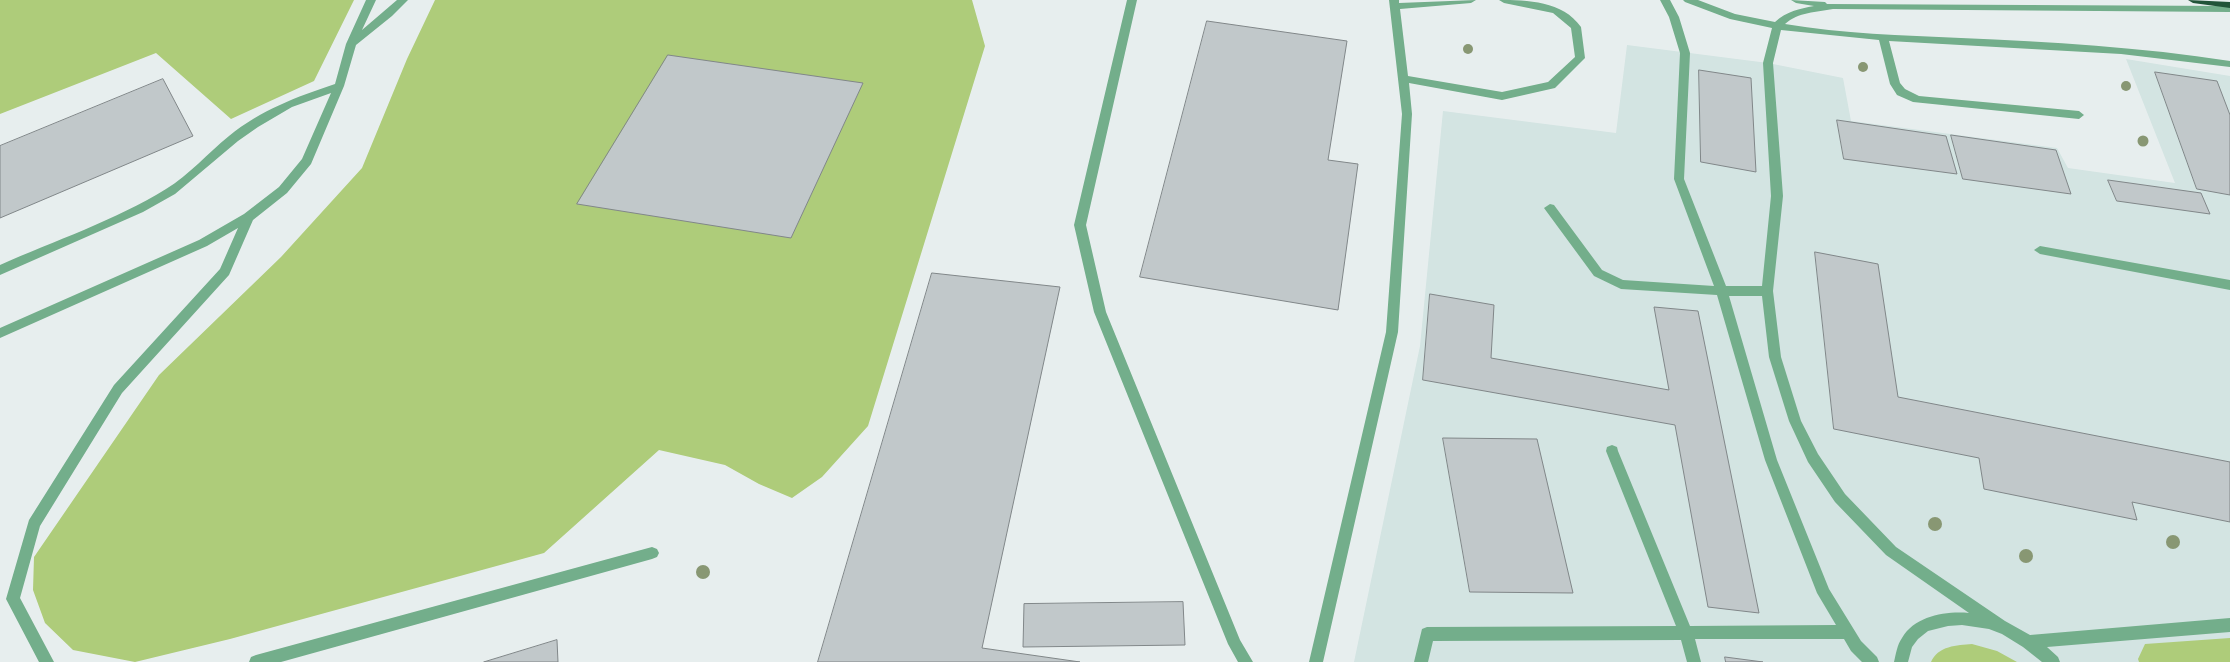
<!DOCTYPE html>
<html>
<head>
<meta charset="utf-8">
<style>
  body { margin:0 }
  canvas { display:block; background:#e7eeee }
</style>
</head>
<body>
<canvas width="2230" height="662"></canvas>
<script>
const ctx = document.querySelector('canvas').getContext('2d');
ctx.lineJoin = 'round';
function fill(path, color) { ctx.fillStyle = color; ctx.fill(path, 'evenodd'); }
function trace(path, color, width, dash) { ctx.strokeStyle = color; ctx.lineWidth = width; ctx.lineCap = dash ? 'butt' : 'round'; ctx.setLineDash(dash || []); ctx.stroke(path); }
fill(new Path2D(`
  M1627,45L1768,63L1843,78L1851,121L2057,148L2068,168L2175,183L2126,59L2230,76V662H1354L1420,346L1443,111L1616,133Z`), '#d3e4e2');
fill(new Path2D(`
  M0,0H354L314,81L231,119L156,53L0,114Z
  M435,0H972L985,46L868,426L822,477L792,498L759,484L725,465L659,450L544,553L230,639L135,662L73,650L45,623L33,590L34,557L159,375L281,257L362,168L407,59Z
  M2230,638V662H2139L2138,659L2145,644Z
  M1972,644L1997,651L2017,662H1931C1938,646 1957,645 1972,644Z`), '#aecc7a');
const building = new Path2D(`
  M1207,21L1347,41L1328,160L1358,164L1338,310L1140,277Z
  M668,55L863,83L791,238L577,204Z
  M1699,70L1751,78L1756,172L1701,162Z
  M2155,72L2217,81L2230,115V195L2197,189Z
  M163,79L193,136L0,218V146Z
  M1837,120L1946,136L1957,174L1844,159Z
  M1951,135L2056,150L2071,194L1963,179Z
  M2108,180L2201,193L2210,214L2117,201Z
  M1815,252L1878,264L1898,397L2230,462V522L2132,502L2137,520L1984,489L1979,458L1834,429Z
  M932,273L1060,287L982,648L1080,662H818Z
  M1430,294L1494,305L1491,358L1669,390L1654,307L1698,311L1759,613L1708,607L1675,425L1423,380Z
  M1443,438L1537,439L1573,593L1470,592Z
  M1183,602L1185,645L1023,647L1024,604Z
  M557,640L558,662H484Z
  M1725,657L1763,662H1726Z`);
fill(building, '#c1c8ca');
trace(building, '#818789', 1);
fill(new Path2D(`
  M366,0H376L362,30L397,0H408L392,16L356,45L344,86L311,164L287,193L253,220L229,275L122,393L40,526L20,598L54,662H39L6,599L29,520L114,385L220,269L238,228L207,246L0,338V328L199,240L244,214L279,187L302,159L331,93L292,107L258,127L238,141L175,194L143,212L0,275V265C54,241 116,220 166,189C189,175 208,153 229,136C261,110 296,97 335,84L346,44Z
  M1127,0H1137L1086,225L1106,312L1240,640L1253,662H1238L1228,644L1094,312L1074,225Z
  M1389,0H1399V3L1476,0L1471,3L1400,9L1408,76L1502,92L1548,82L1575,57L1571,28L1553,13L1504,3L1499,0C1527,0 1563,1 1581,27L1585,58L1555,88L1502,100L1409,83L1412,114L1398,332L1323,662H1309L1386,332L1402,114Z
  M1660,0H1670L1679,17L1690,53L1684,179L1726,286H1762L1771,196L1763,63L1772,28L1730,19L1685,2L1683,0H1698L1735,14L1775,22C1787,11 1799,9 1814,6L1796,3L1791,0L1825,2L1827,4L2230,6V12L1833,9C1817,12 1798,12 1785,24C1843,34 1902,35 1961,38C2051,42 2141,47 2230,61V67L2121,54L1889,41L1900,83L1905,89L1919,96L2079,111L2084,115L2079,119L1913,102L1897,95L1890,84L1879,40L1781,30L1773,63L1783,196L1773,291L1781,357L1801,421L1818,454L1845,494L1896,547L2005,621L2030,635L2230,618V632L2047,647L2058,657L2060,662H2042L2023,647L2002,634L1989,629L1962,625L1948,626L1928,631L1918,639L1912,647L1908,662H1894C1896,654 1897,645 1902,638C1915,616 1945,611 1969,613L1886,555L1835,502L1808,462L1789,421L1769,357L1762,296H1729L1777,460L1829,589L1861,641L1877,657L1879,662H1862L1851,651L1844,639H1695L1701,662H1687L1681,640L1433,641L1428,662H1414L1422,629L1427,627L1676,626L1606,451L1607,447L1612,445L1617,447L1618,451L1690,626L1836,625L1817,593L1765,460L1717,295L1621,289L1594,276L1544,208L1550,204L1554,205L1602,270L1623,280L1714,286L1674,179L1680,53L1669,17Z
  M2040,246L2230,280V290L2040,254L2034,250Z
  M652,547L657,549L659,553L657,557L652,559L281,662H249L251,657L256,655Z`), '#73ae8b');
fill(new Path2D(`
  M2188,0L2230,2V8L2193,3Z`), '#215439');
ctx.fillStyle = '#889773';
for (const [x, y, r] of [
  [1468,49,5],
  [1863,67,5],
  [2126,86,5],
  [2143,141,5.5],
  [1935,524,7],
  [2173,542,7],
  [2026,556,7],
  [703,572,7]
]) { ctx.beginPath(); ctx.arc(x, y, r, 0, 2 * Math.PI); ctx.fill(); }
</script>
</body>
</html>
